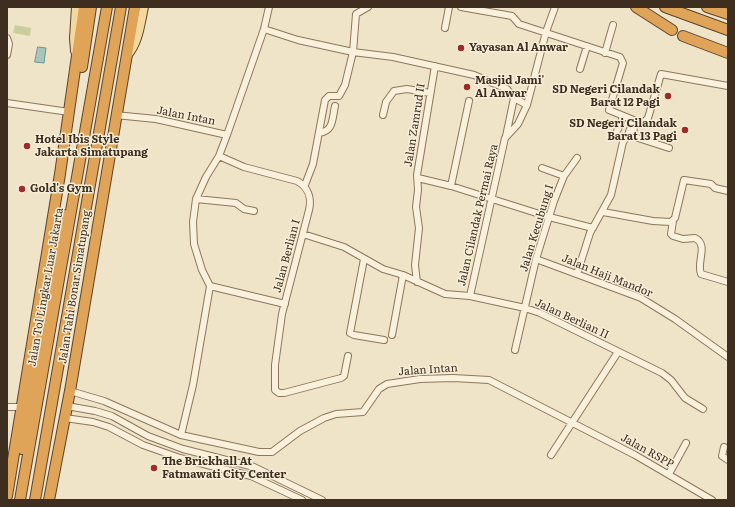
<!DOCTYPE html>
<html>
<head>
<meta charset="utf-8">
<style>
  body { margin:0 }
  #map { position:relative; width:735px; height:507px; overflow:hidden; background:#f0e4c8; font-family:Literata,serif }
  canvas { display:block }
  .frame { position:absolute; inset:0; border:8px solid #3d2e20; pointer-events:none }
</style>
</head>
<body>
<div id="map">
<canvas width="735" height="507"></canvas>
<div class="frame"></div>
</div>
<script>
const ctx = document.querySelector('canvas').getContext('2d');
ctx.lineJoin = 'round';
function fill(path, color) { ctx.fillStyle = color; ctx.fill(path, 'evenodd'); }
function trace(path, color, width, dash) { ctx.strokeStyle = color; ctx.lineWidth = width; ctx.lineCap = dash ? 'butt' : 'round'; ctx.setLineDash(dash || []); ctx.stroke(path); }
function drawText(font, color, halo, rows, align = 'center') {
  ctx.font = font + ' Literata,serif'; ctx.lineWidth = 3; ctx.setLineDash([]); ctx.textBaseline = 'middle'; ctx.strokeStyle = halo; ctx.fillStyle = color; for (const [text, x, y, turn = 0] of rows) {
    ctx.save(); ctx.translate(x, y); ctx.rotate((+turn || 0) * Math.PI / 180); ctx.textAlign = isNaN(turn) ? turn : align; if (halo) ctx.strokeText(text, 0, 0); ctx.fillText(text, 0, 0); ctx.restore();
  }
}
fill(new Path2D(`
  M15,25L31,28L30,36L13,33Z`), '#c9cf9b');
const water = new Path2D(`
  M38,47L46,48L44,63L35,62Z`);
fill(water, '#a9c4bc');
trace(water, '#6f938a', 1);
const minor = new Path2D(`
  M461,7L512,16L519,24L620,57L623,63L609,110L636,121L644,122L648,118L661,74L728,86
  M445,28L449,7
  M264,29L298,40L353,52L393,57L474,75L507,89L514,98L527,105
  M7,38L9,44L7,55
  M605,53L613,25
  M580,69L587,46
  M7,103L69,112
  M115,115L156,119L227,135
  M383,115L386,102L394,91L407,89L430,93
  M634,127L633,134L635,137L669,148
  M319,133C334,131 332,119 335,106
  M506,136L514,98
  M615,136L623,117
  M219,156L244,167L297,181C308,187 312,198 309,210L282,314L275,365V390L279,393H284L341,378L344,376L348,356
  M542,168L564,176
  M418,178L451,186L549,217L593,228
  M305,185L313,164L325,100L329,96H339L345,85L353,52L356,14L368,7
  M451,186L469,101
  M196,199L236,203L244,209L254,211
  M603,212L653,221L671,222L675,218L684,180L711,184L715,188L728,191
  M673,221L671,234L673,236L683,239L695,238C709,245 696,262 701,274L728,282
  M303,234L344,247L383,269L403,275L445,294L470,296L525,308L540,313L662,373L671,380L685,398L703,409
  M364,259L350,333L354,335L384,340
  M536,259L641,298L675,319L728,357
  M577,274L590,233L611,195L623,142L628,135L633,120
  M417,282L415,265L419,228L416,207L418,190L417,175L435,66
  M210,286L285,304
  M470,296L505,138L518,124L527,105L546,32L555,7
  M392,335L403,275
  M515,350L536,259L554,201L564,176L577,158
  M70,391L104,401L181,435L259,452H272L300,431L324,418L336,414L363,412L379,389L387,384L420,379L453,378L489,380L635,455L712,500
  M67,406L95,411L112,416L148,436L183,449L254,467L322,500
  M7,407H21
  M65,418L93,422L109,427L143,445L180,458L251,476L302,500
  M181,435L193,385L210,286L202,270L194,244L193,222L196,199L206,177L219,156L227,135L264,29L269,7
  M724,447L722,456L728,460
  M551,455L618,352
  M669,474L686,443`);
const major = new Path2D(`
  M75,51L74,38L76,7
  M127,56C139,42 140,25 144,7`);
const highway = new Path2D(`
  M636,7L672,30
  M665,7L728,30
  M707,7L728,14
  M683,36L728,53
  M82,67L91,7
  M22,449L64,215
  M7,496L60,174L84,7
  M20,500L107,7
  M35,500L121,7
  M49,500L70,391L135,7`);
trace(minor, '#8d765c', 8);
trace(major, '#5b4430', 10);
trace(highway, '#5b4430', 12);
trace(minor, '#faf1dc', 6);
trace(major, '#f3d9a0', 8);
trace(highway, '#e0a458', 10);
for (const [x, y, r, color] of [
  [461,48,4,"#9e2a2b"],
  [467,87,4,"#9e2a2b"],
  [668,96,4,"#9e2a2b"],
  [685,130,4,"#9e2a2b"],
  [27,146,4,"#9e2a2b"],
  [22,189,4,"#9e2a2b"],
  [154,468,4,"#9e2a2b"]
]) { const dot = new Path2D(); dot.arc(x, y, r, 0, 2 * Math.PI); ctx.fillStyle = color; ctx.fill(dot); trace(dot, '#f7eed8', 1.5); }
drawText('bold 11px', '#3d2e20', '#f7eed8', [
  ["Yayasan Al Anwar",469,48],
  ["Masjid Jami'",475,81],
  ["Al Anwar",475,94],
  ["SD Negeri Cilandak",660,90,"right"],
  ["Barat 12 Pagi",660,103,"right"],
  ["SD Negeri Cilandak",677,124,"right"],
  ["Barat 13 Pagi",677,137,"right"],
  ["Hotel Ibis Style",35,140],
  ["Jakarta Simatupang",35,153],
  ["Gold's Gym",30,189],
  ["The Brickhall At",162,462],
  ["Fatmawati City Center",162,475]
], 'left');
drawText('11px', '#3d2e20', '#f7eed8', [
  ["Jalan Intan",186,116,11],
  ["Jalan Zamrud II",415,125,-81],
  ["Jalan Cilandak Permai Raya",478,215,-77],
  ["Jalan Kecubung I",537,228,-73],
  ["Jalan Berlian I",287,256,-75],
  ["Jalan Haji Mandor",607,276,22],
  ["Jalan Tol Lingkar Luar Jakarta",46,287,-80],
  ["Jalan Tahi Bonar Simatupang",75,287,-81],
  ["Jalan Berlian II",572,319,25],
  ["Jalan Intan",428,370,-4],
  ["Jalan RSPP",647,451,29]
]);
</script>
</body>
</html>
